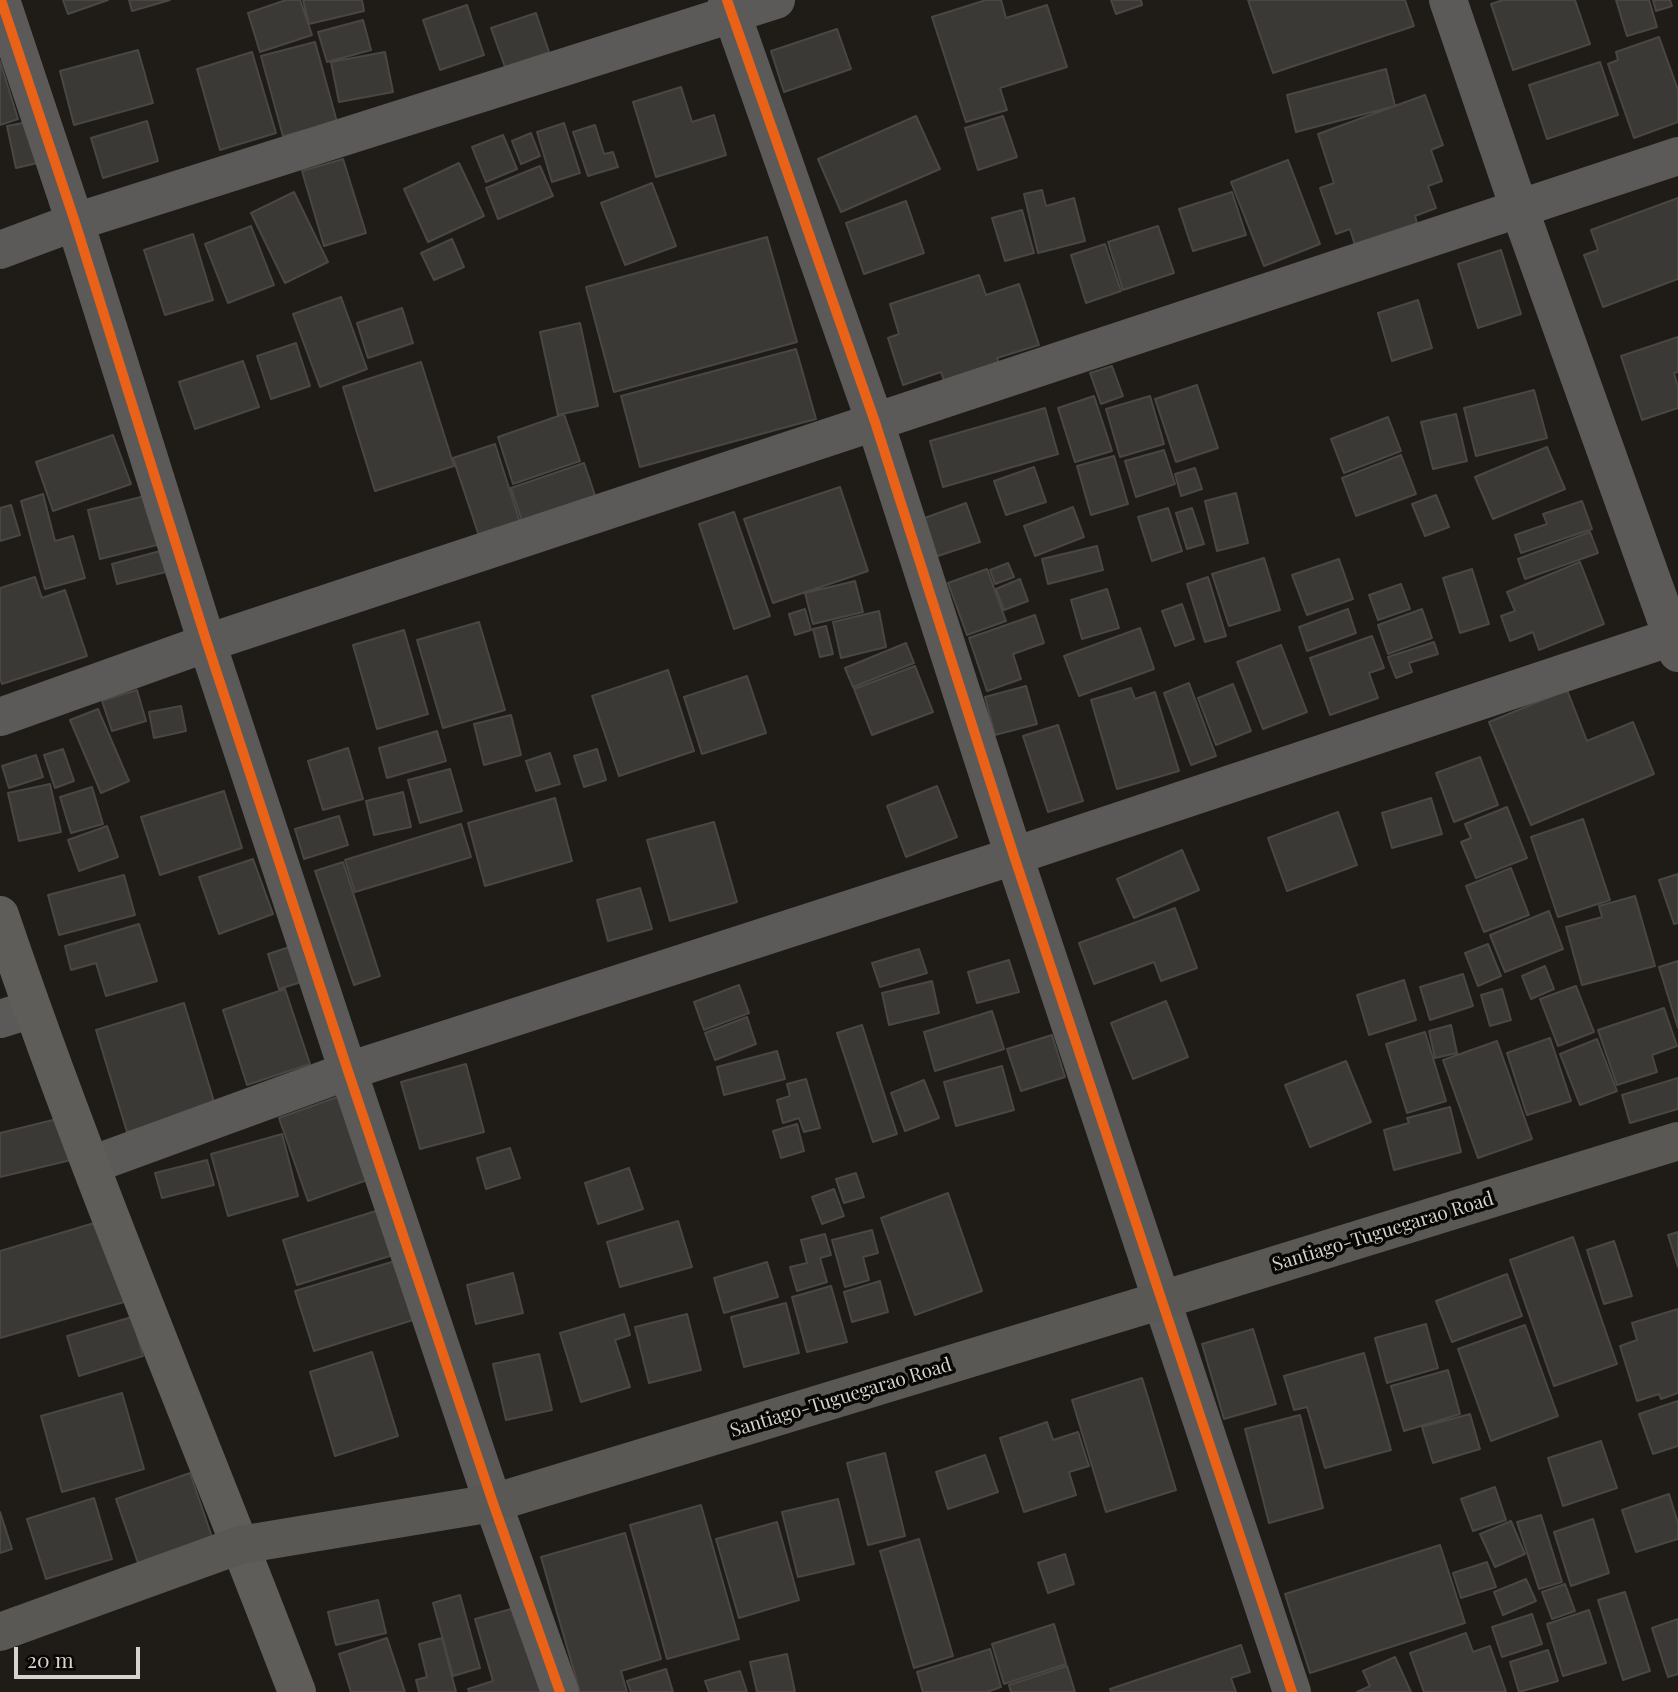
<!DOCTYPE html>
<html>
<head>
<meta charset="utf-8">
<style>
  body { margin:0 }
  #map { position:relative; width:1678px; height:1692px; overflow:hidden; background:#1f1c18; font-family:"Playfair Display",serif }
  canvas { display:block }
  .scale { position:absolute; left:14px; top:1647px; width:126px; height:32px; box-sizing:border-box; border:4px solid #d6d2cd; border-top:0; padding-left:9px; font-size:21px; line-height:24px; white-space:nowrap; color:#d6d2cd; -webkit-text-stroke:5px #090705; paint-order:stroke }
</style>
</head>
<body>
<div id="map">
<canvas width="1678" height="1692"></canvas>
<div class="scale">20 m</div>
</div>
<script>
const ctx = document.querySelector('canvas').getContext('2d');
ctx.lineJoin = 'round';
function fill(path, color) { ctx.fillStyle = color; ctx.fill(path, 'evenodd'); }
function trace(path, color, width, dash) { ctx.strokeStyle = color; ctx.lineWidth = width; ctx.lineCap = dash ? 'butt' : 'round'; ctx.setLineDash(dash || []); ctx.stroke(path); }
function drawText(font, color, halo, rows, align = 'center') {
  ctx.font = font + ' "Playfair Display",serif'; ctx.lineWidth = 7; ctx.setLineDash([]); ctx.textBaseline = 'middle'; ctx.strokeStyle = halo; ctx.fillStyle = color; for (const [text, x, y, turn = 0] of rows) {
    ctx.save(); ctx.translate(x, y); ctx.rotate((+turn || 0) * Math.PI / 180); ctx.textAlign = isNaN(turn) ? turn : align; if (halo) ctx.strokeText(text, 0, 0); ctx.fillText(text, 0, 0); ctx.restore();
  }
}
const building = new Path2D(`
  M63,0H108L68,14Z
  M129,0H170L132,11Z
  M286,0H300L312,35L260,52L248,13Z
  M303,0H362L364,11L309,24Z
  M986,0H1001L1006,18L1047,5L1067,67L1000,88L1007,110L966,122L932,17Z
  M1111,0H1141L1142,5L1116,14Z
  M1248,0H1405L1414,26L1273,73Z
  M1503,0H1575L1590,44L1513,70L1491,4Z
  M1616,0H1649L1657,27L1627,36Z
  M1653,0H1670L1672,6L1656,11Z
  M467,5L484,55L440,70L423,20Z
  M536,13L549,52L505,67L491,28Z
  M363,20L371,50L327,62L318,32Z
  M837,29L851,69L784,92L771,51Z
  M1659,37L1678,90V122L1634,138L1608,64L1618,60L1616,52Z
  M315,42L337,122L283,136L261,56Z
  M138,50L153,103L74,125L60,71Z
  M252,52L276,133L220,150L197,69Z
  M385,52L393,92L339,102L331,62Z
  M0,61L18,119L0,125Z
  M1600,62L1618,115L1547,139L1529,85Z
  M1386,69L1395,106L1296,132L1287,95Z
  M681,87L692,122L714,115L726,155L656,177L633,102Z
  M1425,95L1443,145L1431,150L1442,181L1428,186L1436,208L1415,216L1419,230L1357,252L1350,229L1336,234L1320,188L1334,183L1318,134Z
  M916,116L940,169L841,212L818,159Z
  M1003,116L1017,157L978,170L965,128Z
  M33,121L42,162L16,168L7,126Z
  M147,121L158,161L103,178L91,138Z
  M564,123L580,173L552,182L537,132Z
  M595,125L604,154L613,152L618,167L588,176L573,132Z
  M531,133L540,156L521,164L512,141Z
  M503,135L517,169L486,182L472,147Z
  M343,159L366,233L324,246L302,171Z
  M1288,160L1320,244L1264,266L1231,182Z
  M459,163L484,216L428,242L404,189Z
  M540,166L553,196L498,219L486,188Z
  M652,183L676,246L625,265L601,203Z
  M1042,190L1046,206L1074,198L1085,241L1038,253L1024,194Z
  M294,192L328,262L285,283L251,213Z
  M1232,192L1246,235L1193,251L1179,209Z
  M1678,198V279L1603,307L1584,255L1598,250L1591,230Z
  M906,201L924,253L864,274L846,223Z
  M1022,210L1034,253L1005,261L992,218Z
  M251,226L274,285L228,303L205,244Z
  M1158,226L1174,273L1123,290L1108,242Z
  M193,234L213,300L165,315L144,250Z
  M767,237L797,342L614,392L586,287Z
  M452,239L464,267L434,280L421,253Z
  M1105,244L1121,291L1086,303L1071,255Z
  M1501,250L1521,314L1478,328L1458,264Z
  M979,275L986,295L1019,284L1039,345L997,358L1000,366L945,384L941,372L903,385L888,338L899,334L890,304Z
  M341,297L367,369L320,387L293,314Z
  M1418,300L1432,348L1392,361L1378,313Z
  M402,308L413,343L368,358L357,323Z
  M580,323L598,406L558,415L540,332Z
  M1678,337V372L1674,373L1678,387V408L1642,420L1621,356Z
  M296,343L310,386L271,399L257,356Z
  M796,349L816,419L640,467L621,396Z
  M243,361L259,407L195,429L179,382Z
  M421,362L454,466L375,491L343,387Z
  M1112,366L1123,396L1101,404L1090,373Z
  M1197,385L1218,448L1176,462L1155,399Z
  M1534,390L1547,438L1476,456L1464,408Z
  M1094,396L1112,451L1075,462L1058,408Z
  M1150,396L1164,444L1120,457L1106,409Z
  M1045,408L1058,454L943,487L930,441Z
  M564,414L580,461L513,484L498,437Z
  M1456,414L1467,461L1433,469L1421,422Z
  M1388,417L1401,451L1344,473L1331,439Z
  M113,435L131,484L53,511L36,462Z
  M495,444L523,532L482,545L453,458Z
  M1547,447L1565,489L1493,519L1475,477Z
  M1164,450L1175,484L1136,497L1125,461Z
  M1401,455L1416,494L1356,516L1342,478Z
  M1114,456L1128,504L1091,515L1077,466Z
  M584,463L600,510L522,521L511,488Z
  M1034,467L1046,502L1006,515L994,481Z
  M1195,468L1202,489L1181,496L1175,474Z
  M840,487L868,571L773,603L744,519Z
  M1236,493L1248,543L1217,551L1205,501Z
  M43,494L55,541L73,536L85,578L45,589L21,501Z
  M149,495L161,544L100,559L88,510Z
  M1436,495L1449,527L1425,536L1412,504Z
  M1582,501L1592,529L1521,553L1515,535L1547,524L1543,514Z
  M966,503L980,542L935,557L922,519Z
  M11,505L20,535L0,541V508Z
  M1073,507L1084,537L1035,556L1024,526Z
  M1168,508L1182,551L1152,561L1138,517Z
  M1192,508L1204,544L1187,549L1176,513Z
  M734,512L770,616L734,629L699,524Z
  M1590,532L1598,553L1525,579L1518,559Z
  M1097,546L1103,570L1048,584L1042,559Z
  M164,550L170,571L117,584L112,564Z
  M1264,558L1280,610L1229,626L1212,574Z
  M1339,559L1353,599L1307,615L1292,575Z
  M1580,562L1604,624L1539,650L1533,632L1510,641L1501,616L1515,611L1507,592Z
  M1008,563L1014,577L995,584L990,570Z
  M987,569L1006,621L967,635L948,583Z
  M1472,569L1489,624L1460,633L1443,578Z
  M35,577L42,598L65,590L87,656L2,684L0,678V588Z
  M1208,577L1226,636L1205,642L1187,584Z
  M1020,579L1028,601L1004,610L996,589Z
  M855,581L863,612L813,624L805,593Z
  M1401,584L1410,609L1378,620L1369,595Z
  M1107,589L1119,628L1082,639L1071,600Z
  M1182,604L1194,639L1175,646L1162,611Z
  M805,609L811,630L795,635L789,614Z
  M1348,609L1356,633L1307,651L1299,627Z
  M1422,609L1432,638L1388,654L1378,625Z
  M879,611L886,647L841,658L833,622Z
  M1035,615L1044,643L1013,654L1021,679L987,691L969,638Z
  M479,622L505,710L443,728L417,640Z
  M826,626L833,654L820,657L813,629Z
  M1140,628L1154,669L1079,696L1064,656Z
  M404,630L428,714L377,729L353,645Z
  M1372,636L1384,668L1369,673L1378,698L1330,715L1310,658Z
  M1434,642L1438,654L1409,663L1412,672L1396,678L1388,657Z
  M906,643L914,663L853,687L845,668Z
  M1281,645L1307,712L1263,729L1237,662Z
  M915,666L933,712L872,735L854,689Z
  M668,670L694,751L619,776L592,696Z
  M747,676L766,733L702,754L684,697Z
  M1189,683L1216,756L1191,765L1164,693Z
  M1233,684L1251,731L1216,745L1198,698Z
  M1026,686L1037,724L995,735L985,697Z
  M1131,688L1135,699L1155,692L1179,771L1117,789L1091,700Z
  M137,690L146,721L112,731L102,701Z
  M1567,690L1587,741L1633,722L1654,774L1531,825L1489,722Z
  M181,706L186,731L154,738L149,712Z
  M98,709L129,781L101,793L70,720Z
  M511,715L521,755L484,765L474,724Z
  M1058,725L1083,801L1048,812L1023,736Z
  M437,731L446,761L387,778L379,748Z
  M348,748L363,799L323,810L308,761Z
  M63,749L74,781L55,788L44,755Z
  M597,749L606,780L584,787L574,756Z
  M550,753L560,784L536,791L526,761Z
  M36,755L43,777L9,788L2,766Z
  M1480,757L1498,805L1454,822L1436,773Z
  M450,769L462,811L420,823L408,780Z
  M50,784L61,832L19,841L8,793Z
  M937,786L957,837L906,857L887,806Z
  M92,787L103,824L71,833L60,797Z
  M224,791L242,848L160,875L141,817Z
  M403,792L411,827L374,835L366,801Z
  M555,798L572,861L485,886L468,823Z
  M1431,798L1442,834L1392,848L1382,813Z
  M1507,807L1527,858L1476,878L1461,842L1471,838L1465,824Z
  M1338,812L1357,865L1287,891L1268,838Z
  M339,816L348,845L304,859L295,829Z
  M1583,819L1610,900L1558,917L1531,837Z
  M714,822L737,902L670,921L647,840Z
  M461,824L471,857L355,892L345,860Z
  M107,826L118,857L79,871L68,840Z
  M1182,850L1199,890L1134,918L1117,879Z
  M253,859L273,914L219,934L199,877Z
  M343,862L380,976L354,985L315,871Z
  M1511,868L1529,915L1484,932L1466,886Z
  M1678,874V923L1674,924L1659,880Z
  M124,875L135,915L59,935L48,895Z
  M640,888L652,929L608,941L597,900Z
  M1635,896L1655,966L1582,985L1566,927L1602,917L1599,906Z
  M1175,908L1197,968L1161,981L1154,962L1094,984L1079,943Z
  M1549,911L1563,949L1505,972L1490,935Z
  M139,924L157,981L106,996L96,963L71,970L65,946Z
  M302,943L314,978L279,989L268,954Z
  M1488,944L1501,976L1478,986L1465,953Z
  M919,949L927,973L880,987L872,963Z
  M1009,960L1019,992L977,1003L968,972Z
  M1678,961V1028L1659,967Z
  M1545,966L1554,989L1531,999L1522,976Z
  M1463,974L1473,1006L1430,1020L1420,987Z
  M1404,980L1416,1020L1369,1035L1357,995Z
  M932,981L939,1013L889,1025L882,993Z
  M739,985L749,1013L704,1030L694,1002Z
  M1576,986L1594,1032L1558,1046L1540,999Z
  M285,989L310,1064L247,1085L223,1010Z
  M1502,989L1511,1020L1490,1026L1481,995Z
  M1166,1001L1188,1057L1133,1079L1111,1023Z
  M184,1003L215,1105L127,1132L96,1030Z
  M1664,1008L1677,1046L1652,1055L1657,1072L1617,1085L1598,1030Z
  M992,1011L1004,1049L935,1071L924,1032Z
  M747,1017L756,1044L715,1060L705,1033Z
  M862,1025L897,1134L873,1142L837,1033Z
  M1451,1025L1457,1053L1435,1058L1429,1031Z
  M1425,1032L1446,1101L1407,1113L1386,1044Z
  M1052,1035L1065,1077L1021,1091L1007,1049Z
  M1550,1038L1571,1101L1527,1115L1507,1053Z
  M1597,1039L1617,1091L1580,1105L1560,1054Z
  M1497,1041L1532,1139L1478,1158L1443,1060Z
  M777,1051L785,1079L724,1095L717,1067Z
  M1346,1061L1371,1122L1310,1147L1285,1085Z
  M466,1064L484,1132L420,1149L401,1082Z
  M1002,1066L1014,1110L956,1126L944,1082Z
  M1678,1078V1109L1630,1123L1622,1095Z
  M806,1079L820,1128L804,1132L799,1118L783,1123L777,1100L790,1096L787,1084Z
  M924,1080L939,1118L905,1131L891,1093Z
  M340,1096L370,1179L308,1201L279,1118Z
  M1450,1107L1461,1152L1394,1170L1384,1130L1409,1123L1407,1118Z
  M61,1118L71,1160L0,1177V1133Z
  M797,1124L804,1151L781,1158L773,1131Z
  M282,1134L298,1196L228,1216L211,1154Z
  M510,1148L520,1178L486,1189L477,1158Z
  M207,1160L214,1185L162,1198L155,1173Z
  M629,1168L643,1209L598,1224L585,1183Z
  M856,1173L864,1197L844,1203L836,1179Z
  M834,1189L844,1216L822,1224L812,1197Z
  M948,1193L982,1291L915,1315L881,1218Z
  M379,1210L393,1255L297,1285L283,1240Z
  M101,1221L124,1302L0,1338V1251Z
  M678,1221L692,1267L620,1287L607,1242Z
  M872,1230L878,1253L863,1257L869,1280L845,1287L832,1240Z
  M1678,1232V1267L1668,1235Z
  M825,1234L831,1255L820,1258L827,1282L797,1291L790,1267L807,1263L801,1240Z
  M1573,1237L1617,1364L1554,1386L1510,1260Z
  M1614,1241L1632,1296L1604,1304L1587,1250Z
  M395,1261L413,1320L314,1351L295,1291Z
  M767,1262L778,1297L724,1313L714,1278Z
  M513,1273L523,1313L476,1324L467,1285Z
  M1507,1274L1522,1316L1452,1342L1436,1301Z
  M880,1281L888,1312L852,1322L844,1292Z
  M831,1286L847,1342L807,1352L792,1297Z
  M786,1303L799,1353L744,1367L731,1317Z
  M1678,1309V1393L1661,1399L1659,1394L1637,1401L1620,1346L1637,1340L1632,1323Z
  M624,1314L630,1335L615,1340L630,1387L581,1402L560,1333Z
  M687,1314L701,1370L649,1383L635,1327Z
  M132,1317L143,1356L79,1376L67,1336Z
  M1426,1324L1438,1368L1387,1383L1375,1338Z
  M1525,1325L1558,1416L1491,1441L1458,1349Z
  M1253,1329L1276,1404L1224,1419L1202,1344Z
  M372,1352L398,1436L335,1456L310,1372Z
  M1364,1353L1391,1450L1325,1468L1307,1407L1294,1410L1284,1376Z
  M539,1354L552,1410L506,1420L493,1364Z
  M1448,1370L1460,1414L1404,1431L1391,1386Z
  M1142,1378L1176,1490L1106,1512L1072,1400Z
  M122,1393L144,1469L62,1492L41,1416Z
  M1678,1401V1446L1653,1454L1639,1414Z
  M1470,1414L1480,1449L1433,1463L1422,1427Z
  M1300,1415L1323,1508L1269,1523L1245,1429Z
  M1047,1422L1053,1440L1078,1432L1089,1466L1069,1472L1076,1495L1024,1512L1000,1438Z
  M1601,1441L1617,1488L1563,1506L1548,1458Z
  M885,1453L905,1536L868,1545L847,1463Z
  M985,1455L998,1492L948,1509L936,1472Z
  M190,1473L212,1537L138,1563L116,1499Z
  M1495,1487L1506,1520L1473,1531L1461,1499Z
  M1669,1494L1678,1523V1539L1636,1552L1622,1510Z
  M94,1498L112,1559L46,1579L27,1519Z
  M838,1499L854,1564L798,1577L782,1512Z
  M701,1505L739,1639L667,1659L630,1525Z
  M0,1512L12,1549L0,1553Z
  M1541,1515L1562,1582L1539,1589L1517,1522Z
  M1593,1519L1609,1573L1571,1586L1554,1532Z
  M1511,1521L1525,1554L1495,1567L1480,1534Z
  M777,1522L799,1600L739,1618L716,1539Z
  M625,1533L661,1659L621,1671L627,1692H580L541,1557Z
  M919,1539L953,1656L914,1668L880,1551Z
  M1440,1545L1465,1623L1310,1673L1285,1594Z
  M1065,1554L1074,1584L1048,1593L1038,1563Z
  M1487,1562L1496,1587L1461,1598L1453,1573Z
  M1526,1579L1536,1601L1503,1615L1494,1592Z
  M1565,1584L1575,1611L1552,1619L1542,1592Z
  M1625,1592L1650,1671L1623,1680L1598,1600Z
  M460,1595L480,1668L453,1676L433,1603Z
  M378,1600L386,1633L336,1645L328,1612Z
  M522,1606L546,1692H469L468,1689L493,1681L475,1619Z
  M1589,1610L1606,1663L1563,1676L1547,1624Z
  M1532,1614L1542,1644L1502,1657L1492,1627Z
  M1678,1619V1674L1668,1677L1652,1628Z
  M1054,1624L1066,1664L1004,1684L992,1644Z
  M1466,1633L1473,1652L1490,1646L1506,1692H1424L1410,1653Z
  M387,1638L405,1692H351L339,1654Z
  M442,1638L456,1692H419L416,1680L427,1677L419,1644Z
  M1241,1645L1250,1672L1231,1678L1236,1692H1111L1110,1689Z
  M990,1649L1001,1687L987,1692H923L917,1672Z
  M1548,1650L1558,1681L1519,1692L1510,1662Z
  M787,1654L795,1692H757L750,1662Z
  M1395,1657L1411,1692H1357L1370,1686L1363,1671Z
  M1067,1666L1075,1692H1011L1009,1685Z
  M666,1669L673,1692H631L627,1681Z
  M740,1671L747,1692H709L705,1681Z`);
fill(building, '#3b3935');
trace(building, '#494643', 2);
trace(new Path2D(`
  M1,0L75,222L207,643L348,1071L493,1503L560,1692
  M727,0L875,422L1014,856L1292,1692
  M1448,0L1519,208L1678,653
  M0,250L75,222L776,0
  M0,717L207,643L1678,156
  M0,1019L32,1009
  M91,1165L348,1071L1014,856L1678,635`), '#5b5a58', 38);
trace(new Path2D(`
  M0,915C89,1178 198,1433 297,1692`), '#5e5d59', 38);
trace(new Path2D(`
  M0,1632L240,1545L493,1503L1162,1300L1678,1141`), '#5a5854', 38);
trace(new Path2D(`
  M1,0L75,222L207,643L348,1071L493,1503L560,1692
  M727,0L875,422L1014,856L1292,1692`), '#ea6118', 10);
drawText('19px', '#d6d2cd', '#090705', [
  ["Santiago-Tuguegarao Road",1383,1232,-17],
  ["Santiago-Tuguegarao Road",841,1398,-17]
]);
</script>
</body>
</html>
